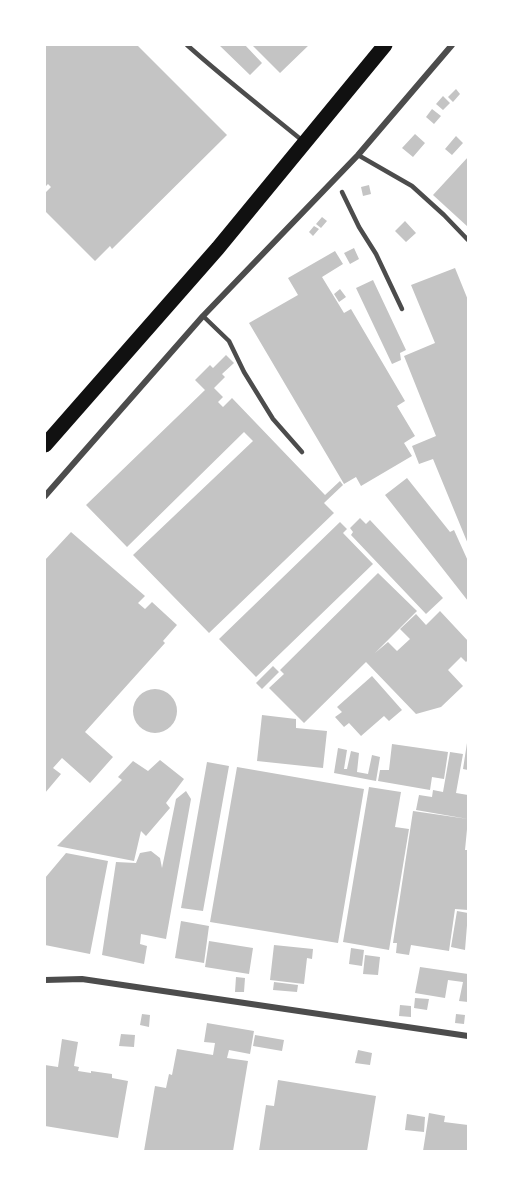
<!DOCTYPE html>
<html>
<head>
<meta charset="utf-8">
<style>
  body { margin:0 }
  #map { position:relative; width:513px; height:1196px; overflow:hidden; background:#fff; font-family:Literata,serif }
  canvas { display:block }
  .frame { position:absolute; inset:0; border:46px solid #fff; pointer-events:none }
</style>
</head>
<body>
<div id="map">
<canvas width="513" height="1196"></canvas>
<div class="frame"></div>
</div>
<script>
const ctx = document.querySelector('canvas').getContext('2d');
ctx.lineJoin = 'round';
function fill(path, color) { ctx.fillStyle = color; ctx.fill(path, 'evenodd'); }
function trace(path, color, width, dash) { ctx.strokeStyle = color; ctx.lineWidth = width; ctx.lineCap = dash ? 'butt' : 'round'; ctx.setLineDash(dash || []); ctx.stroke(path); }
fill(new Path2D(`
  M45,45H137L227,135L112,249L110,246L95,261L45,211V193L51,187L48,184L45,187Z
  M219,45H245L262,63L250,75Z
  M252,45H309L280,73Z
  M456,89L460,94L453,102L448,97Z
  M443,96L450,103L443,110L436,104Z
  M432,109L441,116L434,124L426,117Z
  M415,134L425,143L413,157L402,148Z
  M456,136L463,143L452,155L445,149Z
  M468,157V227L433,195Z
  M369,185L371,194L363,196L361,187Z
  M322,217L327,221L321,228L316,224Z
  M405,221L416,233L406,242L395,231Z
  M314,226L319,229L313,236L309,232Z
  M354,248L359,259L350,264L344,253Z
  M335,251L343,264L322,277L344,313L351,309L405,401L397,406L415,436L404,443L412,456L361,486L356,477L344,484L249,323L298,295L288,278Z
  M455,268L468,300V544L433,459L419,464L412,446L436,436L404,356L435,343L411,285Z
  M373,280L406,350L400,353L401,360L392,364L356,288Z
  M340,289L346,297L339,302L334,294Z
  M226,355L234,363L222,374L225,377L214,388L223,397L218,402L223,407L232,398L325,495L340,481L343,485L324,503L334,513L209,633L133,555L253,441L244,432L127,547L86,505L205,390L195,380L210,365L213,368Z
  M407,478L450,532L454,530L468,561V601L385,495Z
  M360,518L366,524L370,520L443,598L426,614L351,535L353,532L350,528Z
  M340,522L347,529L343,533L373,564L256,677L219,639Z
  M71,532L145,596L138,603L145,609L152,602L177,625L163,641L165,643L85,732L113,757L90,783L62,758L53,768L61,774L45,793V560Z
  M378,573L417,611L375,653L388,642L397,651L410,639L400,629L416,614L426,625L440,611L468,641V660L466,662L461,657L448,670L463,686L441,707L416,714L366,662L304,723L269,688L284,674L280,670Z
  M273,666L279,672L262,689L256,683Z
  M372,676L402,710L389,721L384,716L361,736L349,723L344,727L335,717L342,712L337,707Z
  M133 711a22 22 0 1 1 44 0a22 22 0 1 1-44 0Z
  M262,715L296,719V728L327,731L323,768L257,761Z
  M467,743H468V770L463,769Z
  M392,744L448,752L444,779L432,777L430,790L378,781L380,770H389Z
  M338,748L347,750L344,769H347L351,751L359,753L357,772L368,774L372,755L380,757L376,781L334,773Z
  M450,752L463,754L456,793L468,795V819L416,810L419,795L432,797L433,790L443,792Z
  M160,760L184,779L166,803L170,808L146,836L141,831L134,861L57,846L122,780L118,777L133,761L148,771Z
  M207,762L229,766L203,911L181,908Z
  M237,767L364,789L338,943L210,922Z
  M369,787L401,792L395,827L409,829L389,950L343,942Z
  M186,791L191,799L166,939L141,934L140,944L147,946L144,964L102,955L116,862L136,863L140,853L151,851L160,858L162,868L176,799Z
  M413,811L468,819L465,850H468V910L455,909L449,951L411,945L409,955L396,953L397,943H393Z
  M66,853L108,861L90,954L45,945V878Z
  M457,911L468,913L465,950L451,947Z
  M181,921L209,926L204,963L175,958Z
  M209,941L253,948L249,974L205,967Z
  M274,945L313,949L312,959L307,958L304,984L270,980Z
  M351,948L364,950L362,966L349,964Z
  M365,955L380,957L378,975L363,974Z
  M420,967L468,974V1002L459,1001L463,982L448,980L445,998L415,993Z
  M236,977L245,978L244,992H235Z
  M274,982L298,985L297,992L273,990Z
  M415,998L429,999L427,1010L414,1008Z
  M400,1005L411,1006V1017L399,1016Z
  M142,1014L150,1015L149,1027L140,1025Z
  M456,1014L465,1015L464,1024L455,1023Z
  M207,1023L254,1031L250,1054L229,1050L227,1058L248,1061L233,1151H144L155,1086L166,1088L169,1074L172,1075L177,1049L213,1055L215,1043L204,1042Z
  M121,1034L135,1035L134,1047L119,1046Z
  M255,1035L284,1040L282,1051L253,1046Z
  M62,1039L78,1042L74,1066L79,1067L78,1071L91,1073V1071L112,1074V1078L128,1081L118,1138L45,1126V1065L58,1067Z
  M358,1050L372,1053L370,1065L355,1063Z
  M278,1080L376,1096L367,1151H259L266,1105L274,1106Z
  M429,1113L445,1116L444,1122L468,1125V1151H423Z
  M407,1114L425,1117L424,1132L405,1130Z`), '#c4c4c4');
trace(new Path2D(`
  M187,45C225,79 264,109 303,141
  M358,155L412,186L444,215L468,240
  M342,192L359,227L376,254L402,309
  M203,316L229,341L244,372L273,419L302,452`), '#4c4c4c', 4.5);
trace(new Path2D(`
  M45,496L203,316L358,155L452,45
  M45,980L82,979L468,1036`), '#4c4c4c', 6);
trace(new Path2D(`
  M45,445L218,248L385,45`), '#111', 15);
</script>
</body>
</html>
